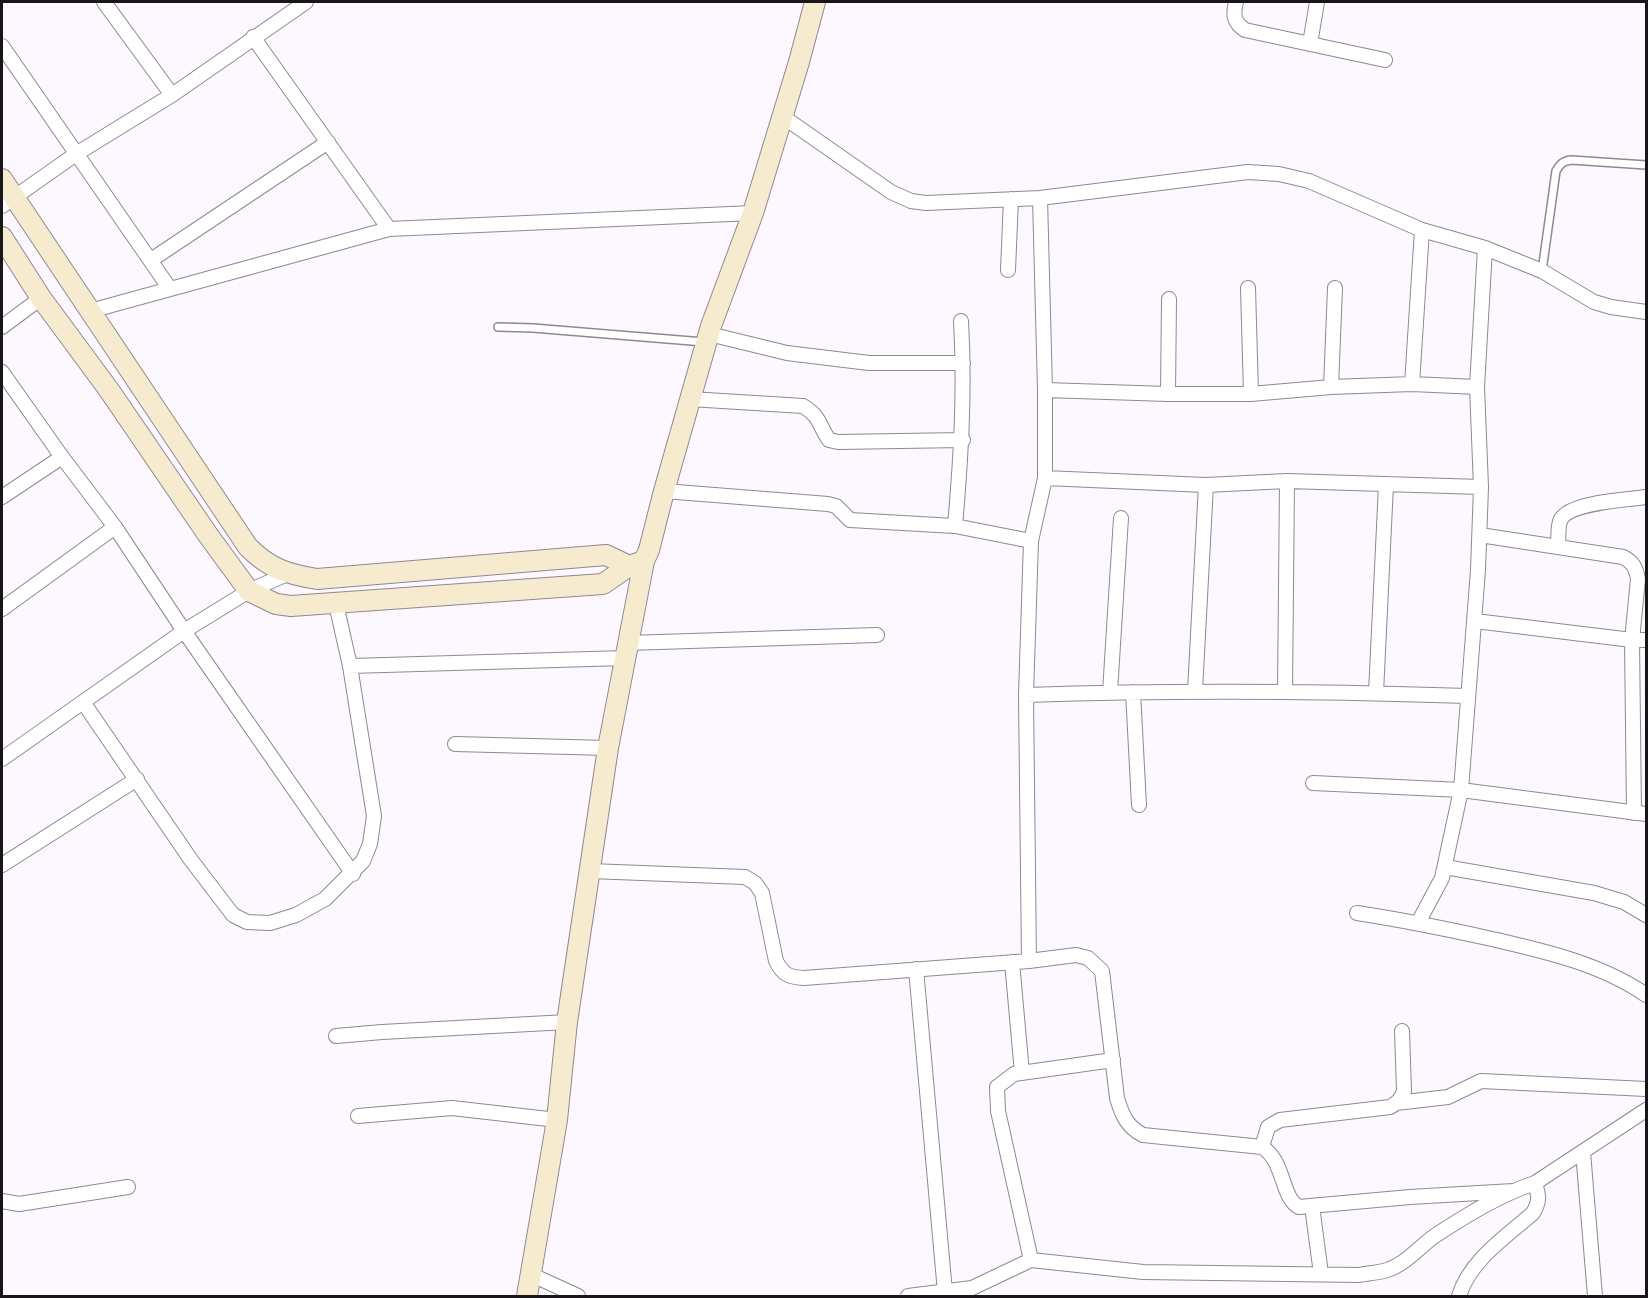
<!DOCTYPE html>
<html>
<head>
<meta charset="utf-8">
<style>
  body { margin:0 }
  #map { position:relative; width:1648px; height:1298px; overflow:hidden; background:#fdf8ff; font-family:Raleway,sans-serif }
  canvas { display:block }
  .frame { position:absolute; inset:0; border:3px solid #19161a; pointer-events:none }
</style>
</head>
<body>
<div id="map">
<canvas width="1648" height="1298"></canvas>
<div class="frame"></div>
</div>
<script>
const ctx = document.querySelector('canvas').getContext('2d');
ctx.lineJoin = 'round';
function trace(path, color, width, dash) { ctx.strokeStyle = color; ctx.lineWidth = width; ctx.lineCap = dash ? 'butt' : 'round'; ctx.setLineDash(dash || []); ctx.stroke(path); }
const lane = new Path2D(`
  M1542,271L1556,171C1560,164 1563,161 1571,160L1646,165
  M498,327L533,328L704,342`);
const street = new Path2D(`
  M104,2L172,95
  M1236,2C1233,14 1233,22 1245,30L1385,60
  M253,37L389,229
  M1310,44L1317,2
  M2,46L170,289
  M782,116L891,192L911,201L926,203L1040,198L1248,172L1279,174L1309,181L1422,230L1485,248L1542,271L1594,302L1611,307L1646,312
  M2,206L76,154L172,95L306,2
  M151,260L328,142
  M1008,270L1011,199
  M1248,288L1251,394
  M90,311L389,229L753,213
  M961,321C965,390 961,457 955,526L1031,541
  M2,327L41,298
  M709,334L787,353L869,363H963
  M2,372L62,457L115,527L184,631L353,874
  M1412,384L1422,230
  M1331,387L1335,288
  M1045,390L1168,394H1251L1331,387L1412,384L1477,387
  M1168,394L1169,299
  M690,399L803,406C821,417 818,424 829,440L838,442L963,440
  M1045,478L1206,485L1287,481L1481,487
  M664,491L828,504L836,506L850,520L955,526
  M2,497L62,457
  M1480,535L1623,557C1633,562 1636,568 1638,579L1632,640L1634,813
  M1558,547C1559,538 1557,526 1561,519C1571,502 1627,500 1646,497
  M2,609L115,527
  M1475,621L1632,640H1646
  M628,643L877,635
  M350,666L625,658
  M1195,691L1206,485
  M1285,691L1287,481
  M1110,692L1121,518
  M1133,692L1139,805
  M1376,693L1386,485
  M1026,695C1173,690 1321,691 1468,696
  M83,702L191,860L233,915L247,922L270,923L296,915L325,899L363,861L370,844L374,816L350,666L336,604
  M455,744L608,748
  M2,759L184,631L249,591L287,574
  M1313,783L1461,790L1646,814
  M2,865L137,779
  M1445,867L1594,893L1624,902L1646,915
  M590,871L745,877L755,883L762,893L776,961C783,975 789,977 804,978L1029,961L1076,955L1088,958L1102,971L1117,1098C1122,1115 1127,1127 1143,1135L1262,1147C1285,1161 1281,1198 1299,1207L1410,1197L1513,1191
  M1357,913C1403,920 1447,929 1492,939C1544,951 1602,964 1646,995
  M1418,923L1442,878L1461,790L1478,570L1481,487L1477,387L1485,248
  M1029,961L1026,695L1031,541L1045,478V390L1040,198
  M1012,962L1022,1073
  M916,969L945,1292
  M336,1036L382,1032L567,1022
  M1396,1103L1448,1097L1481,1081L1646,1089
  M358,1116L452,1108L557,1120
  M1262,1147L1268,1127L1280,1120L1390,1107C1398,1103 1401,1099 1404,1091L1402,1031
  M1583,1152L1595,1296
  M2,1201L19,1204L128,1187
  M1312,1206L1321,1274
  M1031,1260L998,1111L997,1087L1014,1074L1113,1060
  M530,1274L578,1296
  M908,1296L972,1288L1031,1260L1143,1272L1359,1275C1368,1273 1378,1273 1387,1270C1406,1264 1420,1246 1436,1235C1467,1215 1499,1195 1535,1183L1646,1110
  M1459,1296C1470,1260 1506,1237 1533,1213C1540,1201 1539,1196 1535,1183`);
const secondary = new Path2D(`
  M2,179L248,547C270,569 287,574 317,579L606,555L629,566
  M2,237L41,298L109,390L208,535L249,591L276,604L291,606L603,584L629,566L644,561L649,550L664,491L711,326L753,213L799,62L815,2
  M527,1296L557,1120L567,1022L608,748L644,561`);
trace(lane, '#8f8891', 10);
trace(street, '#8f8891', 16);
trace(secondary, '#8f8891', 22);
trace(lane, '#fff', 7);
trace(street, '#fff', 14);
trace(secondary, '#f6eacf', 20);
</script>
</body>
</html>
